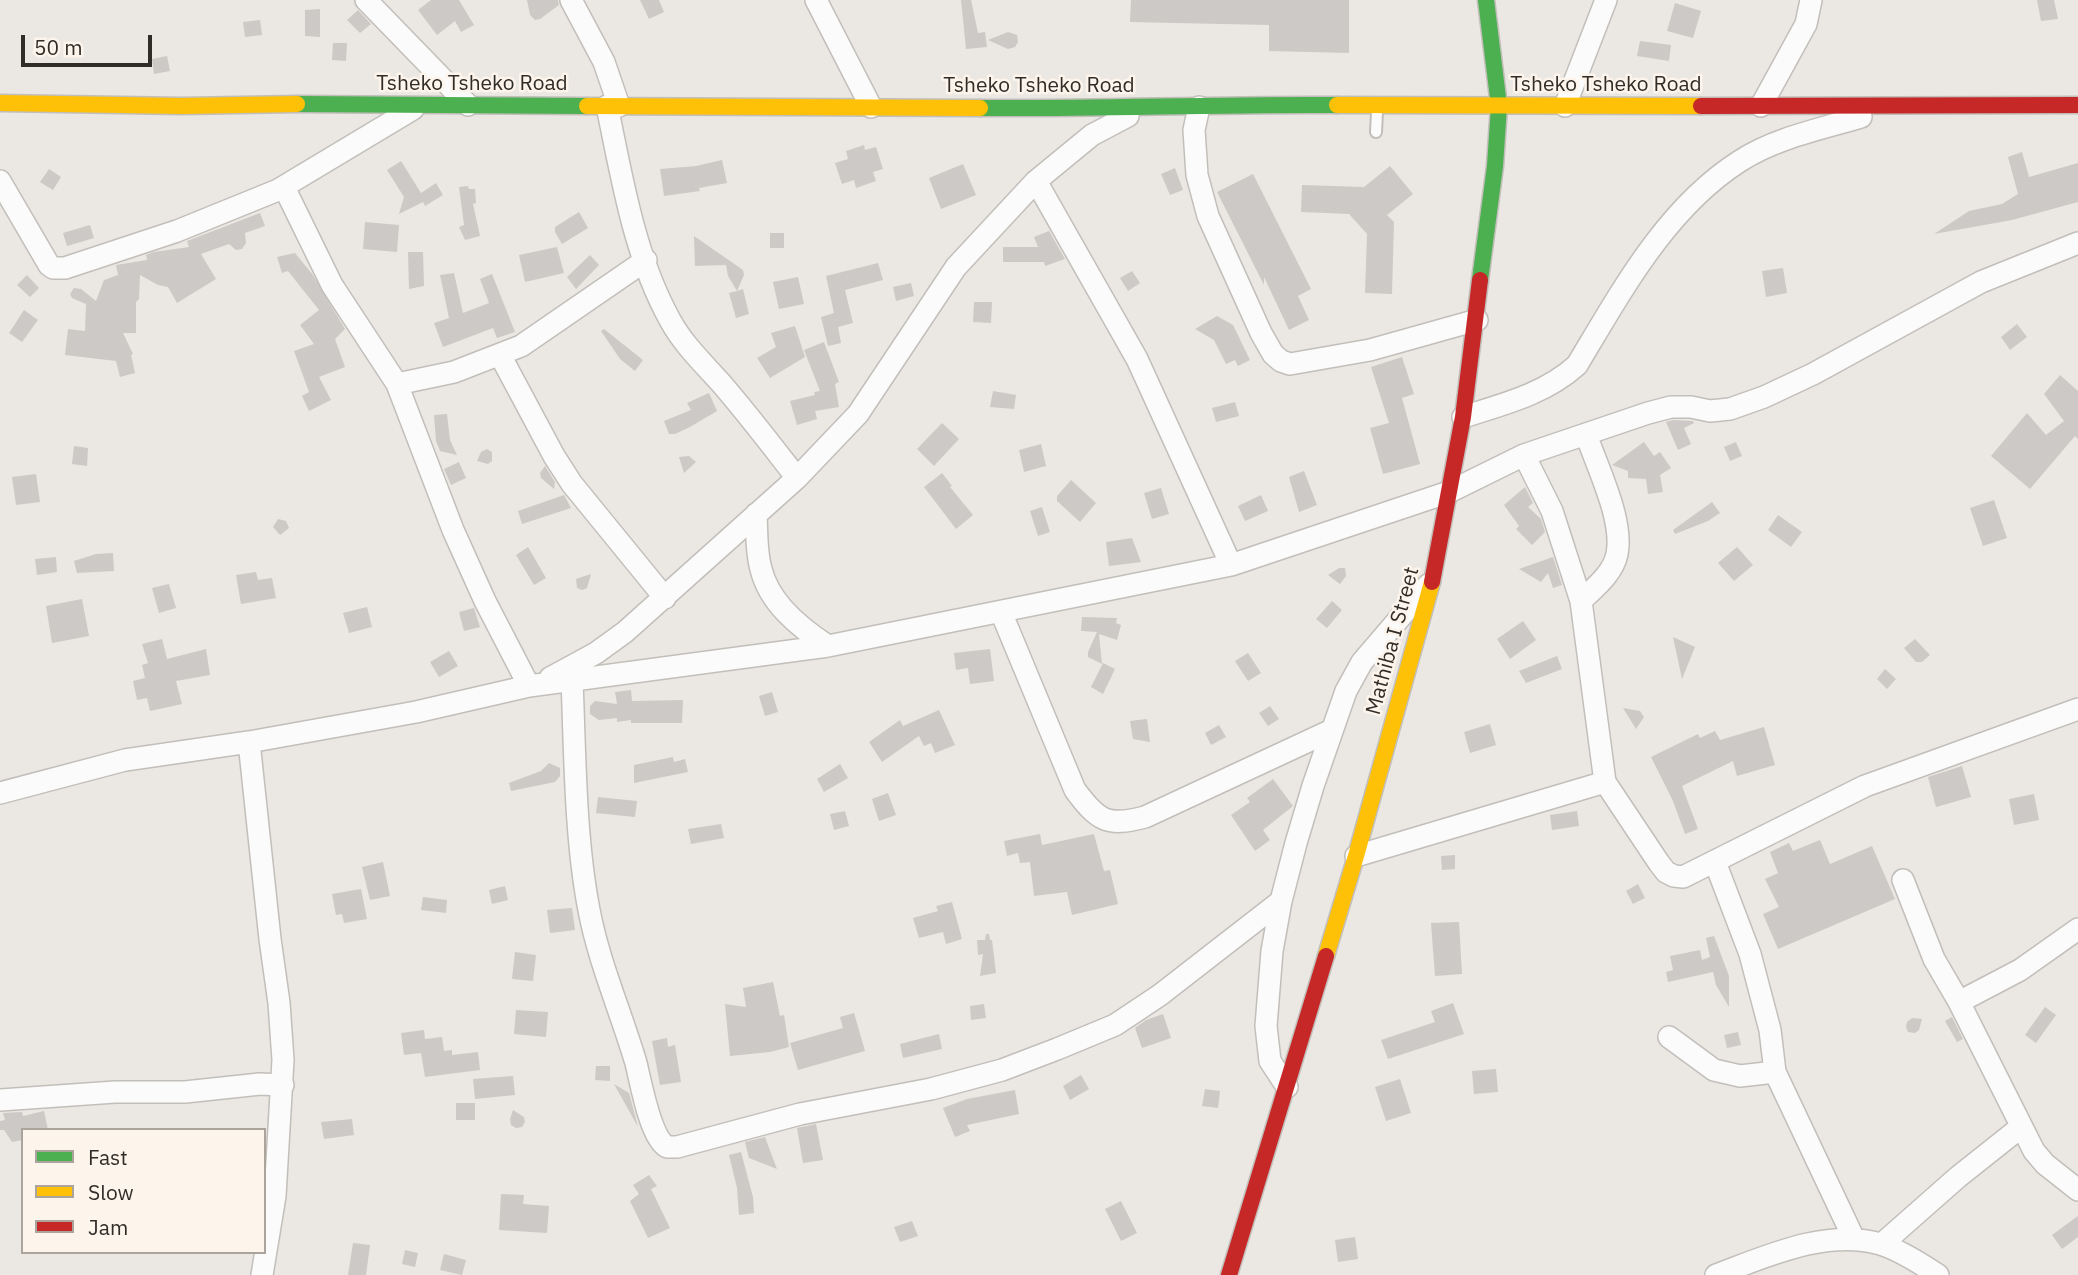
<!DOCTYPE html>
<html>
<head>
<meta charset="utf-8">
<style>
  body { margin:0 }
  #map { position:relative; width:2078px; height:1275px; overflow:hidden; background:#ebe7e2; font-family:"IBM Plex Sans",sans-serif }
  canvas { display:block }
  .legend { position:absolute; left:21px; top:1128px; width:245px; height:126px; box-sizing:border-box; background:#fdf4eb; border:2px solid #aba49d; margin:0; padding:9px 12px; list-style:none; font-size:21px; color:#302d29 }
  .legend li { display:flex; align-items:center; gap:14px; height:35px }
  .legend b { width:35px; border:2px solid #aba49d }
  .scale { position:absolute; left:21px; top:35px; width:131px; height:32px; box-sizing:border-box; border:4px solid #302d29; border-top:0; padding-left:9px; font-size:21px; line-height:24px; white-space:nowrap; color:#302d29; -webkit-text-stroke:5px #fdf4eb; paint-order:stroke }
</style>
</head>
<body>
<div id="map">
<canvas width="2078" height="1275"></canvas>
<ul class="legend">
<li><b style="height:9px;background:#4caf50"></b>Fast</li>
<li><b style="height:9px;background:#ffc107"></b>Slow</li>
<li><b style="height:9px;background:#c62828"></b>Jam</li>
</ul>
<div class="scale">50 m</div>
</div>
<script>
const ctx = document.querySelector('canvas').getContext('2d');
ctx.lineJoin = 'round';
function fill(path, color) { ctx.fillStyle = color; ctx.fill(path, 'evenodd'); }
function trace(path, color, width, dash) { ctx.strokeStyle = color; ctx.lineWidth = width; ctx.lineCap = dash ? 'butt' : 'round'; ctx.setLineDash(dash || []); ctx.stroke(path); }
function drawText(font, color, halo, rows, align = 'center') {
  ctx.font = font + ' "IBM Plex Sans",sans-serif'; ctx.lineWidth = 5; ctx.setLineDash([]); ctx.textBaseline = 'middle'; ctx.strokeStyle = halo; ctx.fillStyle = color; for (const [text, x, y, turn = 0] of rows) {
    ctx.save(); ctx.translate(x, y); ctx.rotate((+turn || 0) * Math.PI / 180); ctx.textAlign = isNaN(turn) ? turn : align; if (halo) ctx.strokeText(text, 0, 0); ctx.fillText(text, 0, 0); ctx.restore();
  }
}
fill(new Path2D(`
  M431,0H459L474,25L461,32L455,21L437,35L418,10Z
  M527,0H558L559,5L540,19L535,20L530,15Z
  M640,0H659L664,12L649,19Z
  M961,0H971L978,33L985,32L987,47L966,49Z
  M1131,0H1349V53L1269,51V25L1130,22Z
  M2037,0H2054L2058,19L2041,21Z
  M1675,3L1701,11L1693,38L1667,31Z
  M320,9V37L305,36V10Z
  M358,10L371,24L360,33L347,20Z
  M260,20L262,35L245,37L243,22Z
  M1008,32L1017,35L1018,42L1015,47L1008,49L988,40Z
  M1640,41L1671,45L1669,61L1637,56Z
  M333,43H347L346,61L332,60Z
  M167,56L170,71L154,74L152,59Z
  M864,145L865,150L876,147L883,169L873,172L876,181L856,188L854,180L842,184L835,163L848,159L846,151Z
  M2022,152L2029,177L2078,163V202L2012,220L1934,234L1969,211L2002,204L2018,194L2008,157Z
  M722,160L727,183L699,188L700,191L664,196L660,169L696,166Z
  M401,161L421,193L436,183L443,195L425,206L423,202L399,214L404,197L387,170Z
  M963,164L976,195L941,209L929,178Z
  M1390,166L1413,194L1387,215L1394,222L1392,294L1365,293L1367,234L1349,214L1301,212L1302,185L1364,187Z
  M1175,168L1183,190L1170,195L1161,174Z
  M49,169L61,177L53,190L40,182Z
  M1253,174L1311,289L1298,296L1309,320L1289,330L1264,277V285L1217,192Z
  M468,186L469,189H475L476,203L473,204L480,236L465,240L459,227L464,225L459,187Z
  M579,212L588,228L562,244L555,232V227Z
  M260,213L265,226L245,233L246,243L242,249L236,250L229,244L201,254L216,279L177,303L168,287L158,285L140,275L139,299L136,302V333H123L133,354L131,355L135,373L120,377L116,361L65,355L68,329L85,331L86,304L72,298L70,294L74,288L81,289L96,301L104,280L118,275L116,265L147,260L146,255L154,252L189,247L187,241Z
  M365,222L399,225L397,252L363,249Z
  M90,225L94,238L67,246L63,233Z
  M1049,231L1065,259L1045,266L1044,262H1003V247H1038L1034,237Z
  M770,233H784V248H770Z
  M694,236L743,270L744,275L737,291L743,289L749,314L736,318L729,293L737,291L728,276L726,265L695,266Z
  M557,247L564,273L525,282L519,255Z
  M408,252H423L424,286L409,289Z
  M295,253L313,275L345,329L335,339L345,367L319,377L331,400L309,411L302,396L309,392L294,351L314,344L300,325L319,310L288,271L282,273L277,257Z
  M590,255L599,265L576,289L567,277Z
  M878,263L883,280L845,290L853,323L838,327L841,343L828,346L821,317L834,313L826,276Z
  M1783,268L1787,293L1766,297L1762,271Z
  M1132,271L1140,283L1128,291L1120,278Z
  M454,273L463,313L489,303L480,279L492,274L515,332L497,338L493,328L443,347L434,323L449,318L440,275Z
  M27,275L39,288L30,297L17,285Z
  M798,277L804,304L779,309L773,282Z
  M911,283L914,296L896,301L893,287Z
  M974,302H992L991,323L973,322Z
  M24,310L38,320L22,342L9,333Z
  M1217,316L1233,325L1250,360L1238,366L1235,360L1226,364L1214,340L1195,329Z
  M2017,324L2027,337L2010,350L2001,337Z
  M795,326L805,357L770,378L757,358L776,347L771,333Z
  M604,329L643,360L635,371L620,359L601,331Z
  M824,342L839,382L835,384L839,407L815,411L817,419L797,425L790,401L815,395L814,392L820,391L804,350Z
  M1402,357L1414,394L1402,398L1420,464L1383,474L1370,428L1389,423L1371,367Z
  M2060,375L2078,391V439L2075,436L2030,489L1991,456L2027,413L2046,435L2064,421L2044,394Z
  M993,391L1016,395L1014,409L990,407Z
  M709,393L717,411L690,427L675,434H669L664,421L691,410L687,403Z
  M1235,402L1239,416L1216,422L1212,408Z
  M447,414L450,440L457,455L440,451L436,441L434,415Z
  M1673,420L1693,421L1694,423L1684,428L1691,444L1678,450L1666,422Z
  M942,423L959,439L934,466L917,449Z
  M1644,442L1654,456L1660,452L1671,468L1660,475L1663,492L1648,494L1646,479L1628,478V471L1612,465Z
  M1736,442L1742,456L1730,461L1724,447Z
  M1041,444L1046,466L1024,472L1019,450Z
  M74,446L88,448L87,466L72,464Z
  M487,449L492,452V461L488,464L477,461L481,452Z
  M689,456L696,462L684,473L679,457Z
  M459,462L466,478L451,485L444,469Z
  M545,466L555,482L554,489L541,478L540,473Z
  M1304,471L1317,505L1299,512L1289,477Z
  M942,473L952,486L950,487L973,515L956,529L924,487Z
  M36,474L40,502L16,505L12,477Z
  M1071,480L1096,503L1080,522L1057,501V496Z
  M1525,487L1533,503L1528,507L1541,519L1545,532L1532,545L1516,529L1519,526L1504,505Z
  M1161,488L1169,514L1152,519L1144,493Z
  M564,495L571,508L522,524L518,511Z
  M1261,495L1268,511L1245,521L1238,506Z
  M1994,500L2007,538L1983,546L1970,508Z
  M1712,502L1720,513L1708,521L1675,534L1673,530Z
  M1042,507L1050,532L1038,536L1030,511Z
  M1778,515L1802,532L1791,547L1768,530Z
  M278,519L286,521L289,528L280,535L273,527Z
  M1132,538L1141,562L1109,566L1106,542Z
  M528,547L546,578L534,585L516,555Z
  M1737,547L1753,565L1734,581L1718,563Z
  M113,553L114,571L77,573L74,561L96,554Z
  M56,557L57,572L37,575L35,559Z
  M1553,557L1562,585L1553,588L1548,573L1541,582L1519,569Z
  M1339,568H1345L1346,576L1340,584L1328,575Z
  M256,572L258,580L272,578L276,598L241,604L236,575Z
  M591,574L587,588L582,590L577,588L576,579Z
  M169,584L176,608L159,613L152,588Z
  M82,599L89,636L52,643L46,606Z
  M1332,601L1342,610L1327,628L1316,619Z
  M367,607L372,627L349,633L343,613Z
  M474,608L480,627L464,631L459,612Z
  M1082,617L1117,618L1116,623L1121,625L1117,640L1099,634L1102,664L1088,657V652L1097,632L1081,631Z
  M1523,621L1536,640L1510,659L1497,639Z
  M1673,637L1695,647L1682,679Z
  M162,639L167,659L206,649L210,675L176,681L182,704L150,711L147,698L137,700L133,681L145,678L142,665L148,663L142,644Z
  M1915,639L1930,655L1922,662H1916L1904,648Z
  M990,649L994,681L970,684L968,668L956,670L954,653Z
  M449,651L458,666L439,677L430,662Z
  M1248,653L1261,673L1248,681L1235,661Z
  M1557,656L1562,669L1526,683L1519,671Z
  M1103,663L1115,669L1103,694L1091,687Z
  M1885,669L1896,679L1887,689L1877,679Z
  M631,690L632,701L683,700L682,723H631V720L617,722V718L599,720L590,714V706L595,701L617,704L615,692Z
  M772,692L778,712L765,716L759,696Z
  M1270,706L1279,719L1268,726L1259,713Z
  M1623,708L1640,711L1644,717L1636,729Z
  M939,710L955,745L935,753L931,743L924,746L919,736L882,762L869,742L900,720L903,726Z
  M1147,719L1150,742L1133,739L1130,721Z
  M1490,724L1496,745L1470,753L1464,732Z
  M1219,725L1226,737L1211,745L1205,733Z
  M1764,727L1775,765L1737,776L1733,761L1682,786L1698,829L1685,834L1673,801L1651,757L1698,734L1700,738L1715,731L1720,740Z
  M673,757L674,762L685,759L688,772L634,783V765Z
  M549,763L560,768V776L555,782L511,791L509,783L541,771Z
  M840,764L848,778L824,792L817,779Z
  M1962,766L1971,797L1936,807L1928,777Z
  M1273,779L1293,806L1263,830L1270,840L1255,851L1231,815L1250,802L1247,798Z
  M888,793L896,815L879,821L872,799Z
  M2034,794L2039,820L2014,825L2009,799Z
  M598,797L637,801L635,817L596,813Z
  M845,811L849,826L834,830L830,814Z
  M1577,811L1579,826L1552,830L1550,815Z
  M721,824L724,838L691,844L688,829Z
  M1040,834L1042,845L1094,834L1104,871L1110,870L1118,904L1072,915L1067,892L1034,896L1030,862L1020,863L1018,853L1007,856L1004,841Z
  M1820,840L1830,864L1872,846L1895,899L1778,949L1763,914L1779,907L1765,879L1778,873L1770,852L1789,843L1793,851Z
  M1455,855V869L1442,870L1441,856Z
  M383,862L390,896L370,900L362,867Z
  M1638,884L1645,898L1633,904L1626,891Z
  M505,886L508,900L492,904L489,890Z
  M361,889L367,919L344,923L342,914L336,915L332,894Z
  M423,897L447,900L446,913L421,910Z
  M952,902L962,939L946,944L943,932L919,938L913,918L938,911L936,906Z
  M572,908L575,930L550,933L547,910Z
  M1459,922L1462,974L1435,976L1431,923Z
  M986,934H989L990,940H992L996,973L980,976L983,954L978,955L977,940H985Z
  M1714,936L1729,976V1007L1716,985L1713,972L1668,982L1666,972L1673,970L1670,956L1700,950L1702,960L1710,957L1706,938Z
  M515,952L536,955L533,981L512,979Z
  M773,982L780,1016L784,1015L789,1047L770,1052L730,1056L725,1004L746,1007L743,988Z
  M1453,1003L1464,1034L1388,1059L1381,1040L1435,1022L1431,1011Z
  M984,1004L986,1018L971,1020L970,1006Z
  M2045,1007L2056,1015L2036,1043L2025,1035Z
  M516,1010L548,1012L546,1037L514,1034Z
  M854,1013L865,1051L798,1070L790,1043L843,1028L840,1017Z
  M1163,1014L1171,1038L1142,1048L1135,1028L1146,1020Z
  M1952,1017L1963,1039L1957,1042L1945,1021Z
  M1912,1018L1922,1019L1919,1030L1915,1033L1908,1032L1906,1027L1907,1022Z
  M424,1030L425,1039L442,1037L444,1051L452,1050V1055L478,1052L480,1070L425,1077L421,1053L404,1055L401,1033Z
  M1738,1032L1741,1045L1727,1048L1724,1035Z
  M939,1034L942,1049L903,1058L900,1044Z
  M667,1038L668,1047L675,1045L681,1082L660,1085L652,1041Z
  M596,1066H610V1081L595,1080Z
  M1496,1069L1498,1092L1474,1094L1472,1071Z
  M1081,1075L1089,1089L1070,1100L1063,1086Z
  M513,1076L515,1095L475,1099L473,1079Z
  M1400,1079L1411,1113L1386,1121L1375,1087Z
  M614,1084L629,1093L638,1127Z
  M1205,1089L1220,1091L1218,1108L1202,1106Z
  M1015,1090L1019,1114L967,1125L970,1131L955,1137L943,1108L967,1099Z
  M456,1103H475V1120H456Z
  M513,1110L524,1117L525,1122L522,1127L516,1128L511,1125L510,1119Z
  M44,1111L48,1130H23V1140L12,1142L4,1130H0V1121L5,1120L3,1113L22,1112L23,1116Z
  M352,1119L354,1135L324,1139L321,1122Z
  M816,1124L823,1160L803,1163L797,1128Z
  M765,1137L777,1169L749,1158L745,1142Z
  M741,1152L753,1197L754,1213L739,1215L737,1188L729,1155Z
  M649,1175L657,1186L651,1189L670,1228L648,1238L630,1201L639,1194L633,1185Z
  M501,1194L524,1195L523,1204L549,1206L547,1233L499,1230Z
  M1121,1201L1137,1233L1121,1241L1105,1209Z
  M2078,1216V1237L2062,1249L2052,1235Z
  M912,1221L918,1236L900,1242L894,1227Z
  M1355,1237L1358,1259L1338,1262L1335,1240Z
  M353,1243L370,1245L366,1275H348Z
  M405,1250L418,1253L415,1267L402,1264Z
  M444,1254L466,1260L462,1275L440,1270Z`), '#cdc9c6');
const lane = new Path2D(`
  M1376,132L1377,112`);
const street = new Path2D(`
  M366,0L468,105
  M571,0L604,62L619,106
  M816,0L871,107
  M607,106C622,178 634,255 670,320C683,344 702,362 720,382C747,413 772,446 797,478
  M1565,106L1606,0
  M1761,106L1806,24L1811,0
  M1199,107L1194,130L1197,175L1208,216L1261,333L1273,354L1281,361L1290,364L1370,350L1477,320
  M0,181L49,265L53,268H65L177,231L278,190L413,109
  M1036,181L1137,359L1231,565
  M284,187L332,285L397,384L454,372L521,346L646,260
  M500,355L554,456L572,484L665,598
  M397,384L453,530L485,601L529,686
  M1463,417C1504,404 1545,394 1577,365C1621,292 1666,208 1740,161C1775,138 1821,129 1861,117
  M1524,455L1552,511L1581,601L1605,782L1659,863L1666,872L1674,876L1683,877L1865,786L2078,709
  M756,514C757,532 756,552 761,569C769,603 800,628 828,646
  M1581,601C1594,588 1613,574 1617,554C1624,520 1597,467 1586,434
  M1001,612L1075,790C1098,821 1107,827 1145,817L1332,730
  M550,678L596,653L625,632L797,478L858,414L956,267L1036,181L1092,135L1128,116
  M572,680C575,754 575,838 589,910C599,963 621,1012 636,1063C641,1083 650,1137 667,1147H677L800,1114L931,1089L1002,1070L1057,1049L1115,1025L1160,995L1281,901
  M249,742L270,939L279,1003L283,1060L275,1196L262,1275
  M0,793L125,760L249,742L416,712L529,686L828,646L1231,565L1449,492L1524,455L1648,413L1671,407H1691L1710,411L1730,409L1764,397L1813,374L1981,282L2078,243
  M1356,856L1605,782
  M1715,862L1750,954L1770,1030L1775,1072L1854,1239
  M1903,880L1934,959L1959,1002L2034,1151L2045,1164L2078,1190
  M1959,1002L2020,970L2078,929
  M1669,1037L1714,1070L1740,1076L1775,1072
  M1287,1087L1270,1061L1266,1026L1272,951L1281,901L1296,843L1313,786L1346,691L1362,662L1428,585
  M0,1100L115,1092H185L260,1084L283,1085
  M1882,1244L1958,1177L2021,1127
  M1716,1275C1765,1257 1827,1228 1880,1244C1897,1249 1923,1265 1938,1275`);
const fast = new Path2D(`
  M297,104L587,106
  M980,108C1099,109 1218,104 1337,105
  M1480,280L1495,166L1499,106L1486,0`);
const slow = new Path2D(`
  M0,103L182,106L297,104
  M1337,105L1701,106
  M587,106L980,108
  M1326,956L1356,856L1432,582`);
const jam = new Path2D(`
  M1701,106L2078,105
  M1432,582L1463,417L1480,280
  M1229,1275L1326,956`);
trace(lane, '#c2bfbb', 14);
trace(street, '#c2bfbb', 24);
trace(fast, '#c2bfbb', 19);
trace(slow, '#c2bfbb', 19);
trace(jam, '#c2bfbb', 19);
trace(lane, '#fcfbfb', 10);
trace(street, '#fcfbfb', 21);
trace(fast, '#4caf50', 16);
trace(slow, '#ffc107', 16);
trace(jam, '#c62828', 16);
drawText('21px', '#302d29', '#fdf4eb', [
  ["Tsheko Tsheko Road",472,84],
  ["Tsheko Tsheko Road",1606,85],
  ["Tsheko Tsheko Road",1039,86],
  ["Mathiba I Street",1393,641,-75]
]);
</script>
</body>
</html>
